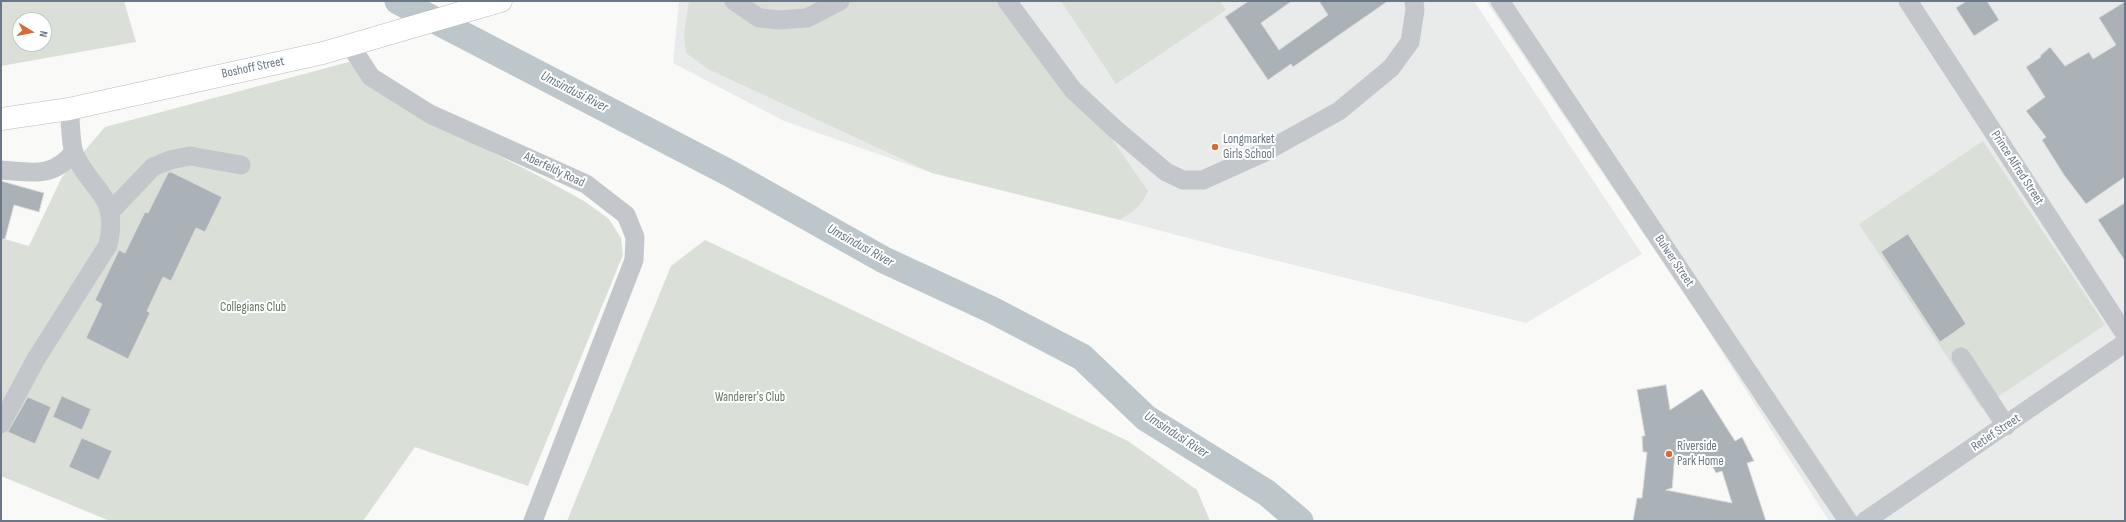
<!DOCTYPE html>
<html>
<head>
<meta charset="utf-8">
<style>
  body { margin:0 }
  #map { position:relative; width:2126px; height:522px; overflow:hidden; background:#f9f9f7; font-family:"Sofia Sans Condensed",sans-serif }
  canvas { display:block }
  .frame { position:absolute; inset:0; border:2px solid #6a7786; pointer-events:none }
  .north { position:absolute; left:12px; top:12px; width:40px; height:40px; box-sizing:border-box; background:#fff; border:1px solid #c3c9cf; border-radius:50%; rotate:100deg; font-size:11px; font-weight:700; line-height:16px; text-align:center; color:#6a7786 }
  .north::after { content:''; display:block; margin:auto; width:14px; height:18px; background:#d96936; clip-path:polygon(50% 0,100% 100%,50% 72%,0 100%) }
</style>
</head>
<body>
<div id="map">
<canvas width="2126" height="522"></canvas>
<div class="frame"></div>
<div class="north">N</div>
</div>
<script>
const ctx = document.querySelector('canvas').getContext('2d');
ctx.lineJoin = 'round';
function fill(path, color) { ctx.fillStyle = color; ctx.fill(path, 'evenodd'); }
function trace(path, color, width, dash) { ctx.strokeStyle = color; ctx.lineWidth = width; ctx.lineCap = dash ? 'butt' : 'round'; ctx.setLineDash(dash || []); ctx.stroke(path); }
function drawText(font, color, halo, rows, align = 'center') {
  ctx.font = font + ' "Sofia Sans Condensed",sans-serif'; ctx.lineWidth = 4; ctx.setLineDash([]); ctx.textBaseline = 'middle'; ctx.strokeStyle = halo; ctx.fillStyle = color; for (const [text, x, y, turn = 0] of rows) {
    ctx.save(); ctx.translate(x, y); ctx.rotate((+turn || 0) * Math.PI / 180); ctx.textAlign = isNaN(turn) ? turn : align; if (halo) ctx.strokeText(text, 0, 0); ctx.fillText(text, 0, 0); ctx.restore();
  }
}
fill(new Path2D(`
  M679,1H1474L1642,254L1526,323L1222,247L1075,208L932,173L784,121L673,63Z
  M1486,1H2125V521H1829L1702,321Z`), '#e9ebea');
fill(new Path2D(`
  M1,1H124L136,42L1,66ZM20,20H44V44H20Z
  M689,1H1016L1148,191C1143,205 1132,212 1120,220L932,173L708,69L686,53L684,34Z
  M1061,1H1220L1226,10L1116,84Z
  M349,62L396,104L535,174L584,201L609,219L621,238L623,255L528,486L415,447L363,521H110L1,476V238L29,246L62,177L105,127Z
  M1983,141L2105,325L1981,408L1859,224Z
  M705,240L1128,441L1197,490L1210,521H567L671,266Z`), '#dadfd8');
trace(new Path2D(`
  M398,1L731,174L884,260L992,310L1082,357L1146,418L1267,493L1300,521`), '#bdc6cb', 27);
const building = new Path2D(`
  M1249,1H1292L1261,23L1279,50L1328,15L1319,1H1388L1293,67L1291,64L1268,80L1225,17Z
  M1967,1H1987L1999,20L1974,36L1956,8Z
  M2125,2V177L2086,204L2064,175L2042,140L2046,137L2026,111L2045,97L2026,67L2041,57L2040,56L2050,47L2065,66L2089,52L2093,59L2116,45L2099,18Z
  M171,172L222,197L205,232L196,228L171,281L163,277L147,311L150,313L128,359L86,338L102,304L95,300L119,250L125,253L145,212L148,213L168,173Z
  M1,181L44,193L39,212L14,205L5,239H1Z
  M2125,203V261L2098,220Z
  M1908,234L1966,324L1940,342L1881,252Z
  M1666,385L1670,410L1702,389L1735,441L1742,437L1754,461L1747,463L1766,521H1633L1637,498H1642L1647,452H1643L1642,436H1645L1637,390ZM1675,455L1708,458L1716,473L1722,471L1732,503L1666,490L1672,488Z
  M62,396L91,409L82,430L53,417Z
  M28,397L51,407L35,444L8,432Z
  M82,438L112,451L99,480L69,467Z`);
fill(building, '#aab1b7');
trace(building, '#dadbd9', 1);
const major = new Path2D(`
  M1,119L69,109L323,53L501,1`);
trace(major, '#b6babe', 23);
trace(new Path2D(`
  M734,1L759,18L779,20L807,18L840,1
  M1007,1L1073,90L1114,128L1166,172L1183,180H1203L1265,152L1339,111L1391,68L1410,42L1415,10L1414,1
  M1500,1L1848,521
  M1908,1L2125,334
  M350,45L371,77L430,114L586,184L626,215L635,237L634,260L533,521
  M1,170C31,172 52,179 74,152
  M110,212L153,167L170,160L190,156L241,165
  M1961,357L2006,426
  M1,424L36,359L108,245C120,193 90,191 74,153C70,140 71,122 69,109
  M1865,521L2125,343`), '#c3c6ca', 19);
trace(major, '#fff', 22);
for (const [x, y, r, color] of [
  [1215,147,4,"#d96936"],
  [1669,454,4,"#d96936"]
]) { const dot = new Path2D(); dot.arc(x, y, r, 0, 2 * Math.PI); ctx.fillStyle = color; ctx.fill(dot); trace(dot, '#fff', 1.5); }
drawText('13px', '#6a7786', '#fff', [
  ["Boshoff Street",253,68,-12],
  ["Prince Alfred Street",2017,168,57],
  ["Aberfeldy Road",554,170,25],
  ["Bulwer Street",1674,261,56],
  ["Retief Street",1996,433,-34]
]);
drawText('13px', '#6a7786', '#fff', [
  ["Longmarket",1223,140],
  ["Girls School",1223,155],
  ["Riverside",1677,447],
  ["Park Home",1677,462]
], 'left');
drawText('13px', '#667864', '#fff', [
  ["Collegians Club",253,308],
  ["Wanderer's Club",750,398]
]);
drawText('italic 14px', '#667781', '#fff', [
  ["Umsindusi River",574,92,27],
  ["Umsindusi River",860,246,29],
  ["Umsindusi River",1176,435,33]
]);
</script>
</body>
</html>
